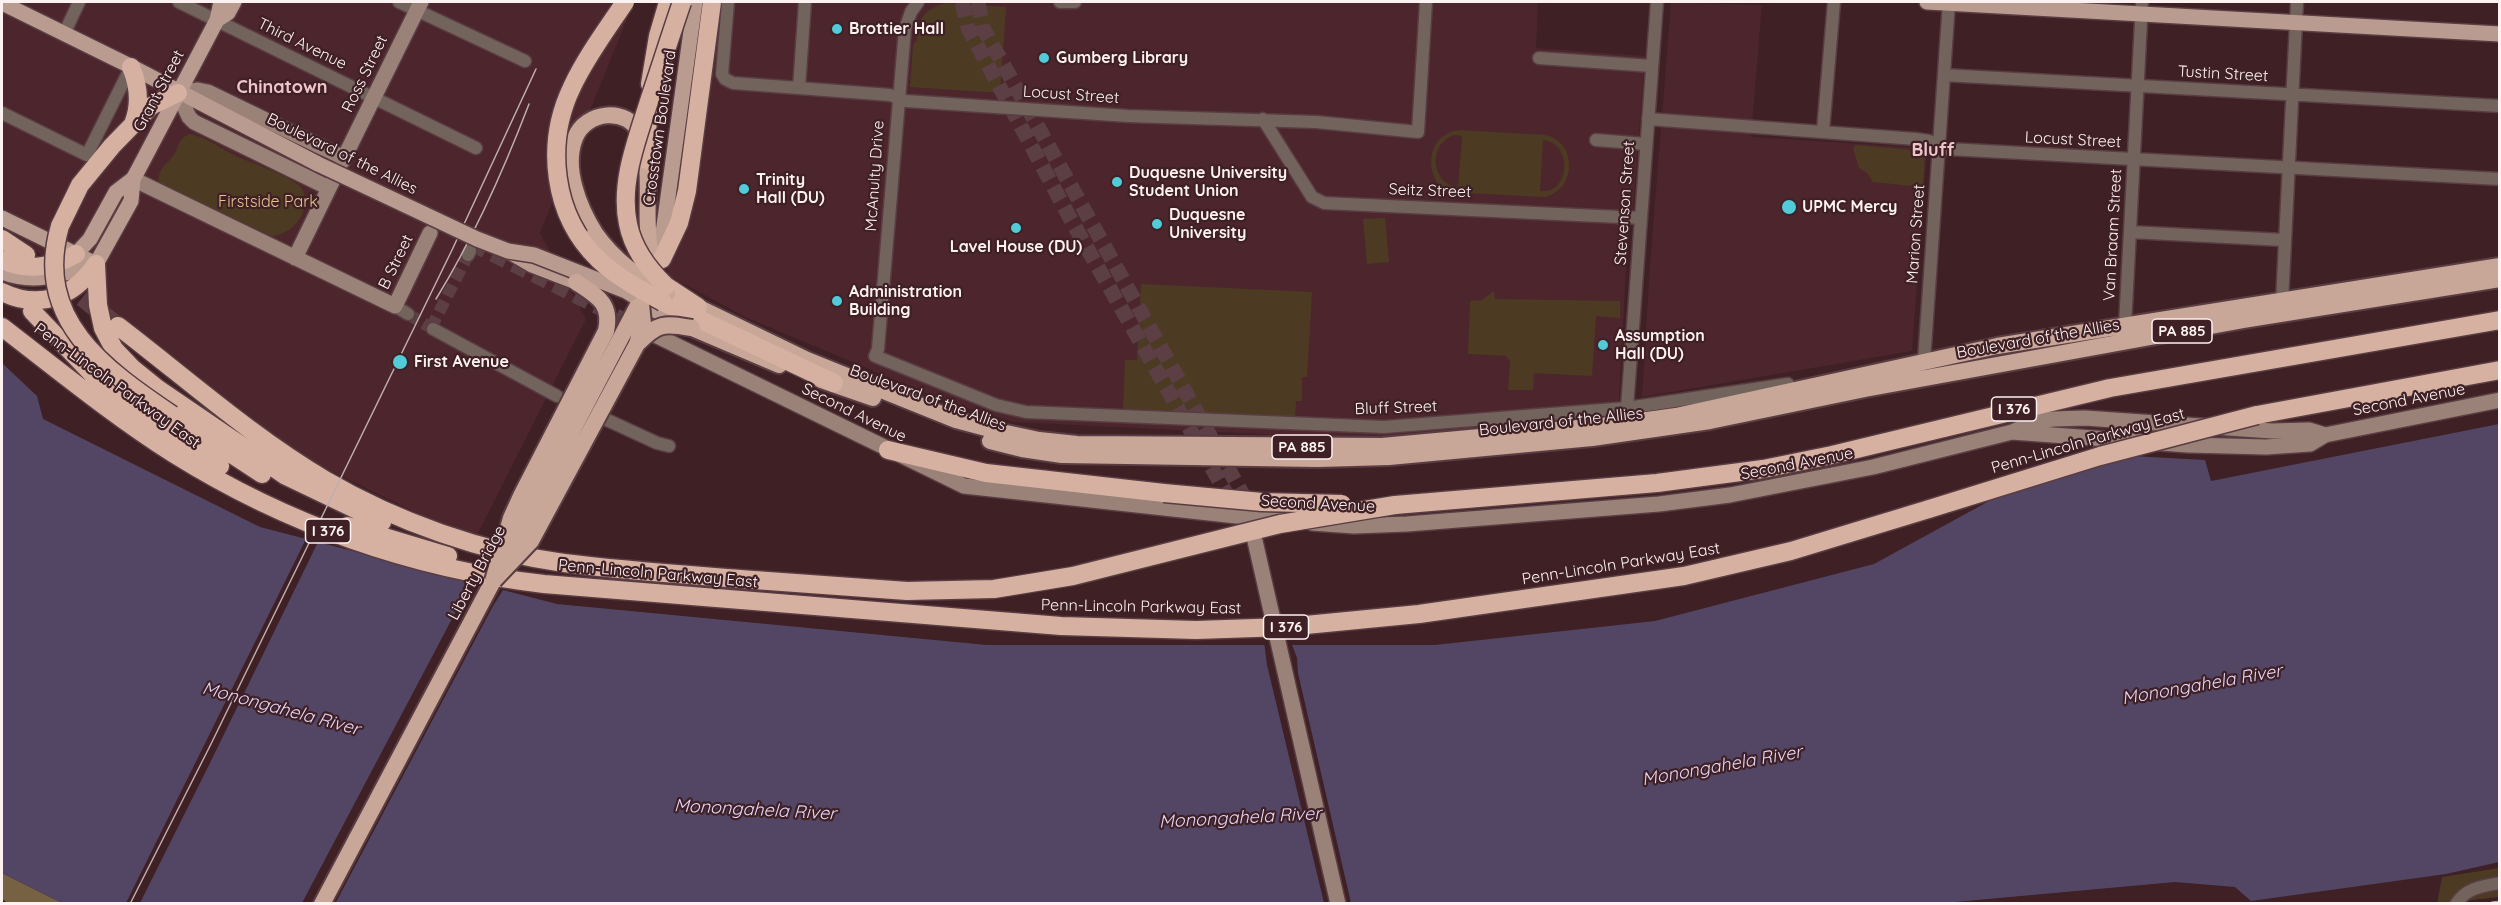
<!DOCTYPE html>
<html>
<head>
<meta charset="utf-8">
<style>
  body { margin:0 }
  #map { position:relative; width:2501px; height:905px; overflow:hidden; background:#3e2025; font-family:Quicksand,sans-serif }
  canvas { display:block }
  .frame { position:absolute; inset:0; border:3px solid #fef1f2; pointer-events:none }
</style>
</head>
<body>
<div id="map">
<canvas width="2501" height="905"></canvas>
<div class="frame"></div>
</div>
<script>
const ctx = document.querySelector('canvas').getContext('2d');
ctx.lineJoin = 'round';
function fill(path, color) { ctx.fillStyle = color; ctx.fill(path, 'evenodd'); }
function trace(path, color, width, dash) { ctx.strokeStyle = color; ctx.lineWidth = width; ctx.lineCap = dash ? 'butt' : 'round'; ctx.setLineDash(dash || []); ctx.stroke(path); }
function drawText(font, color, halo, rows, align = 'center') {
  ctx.font = font + ' Quicksand,sans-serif'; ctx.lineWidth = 4.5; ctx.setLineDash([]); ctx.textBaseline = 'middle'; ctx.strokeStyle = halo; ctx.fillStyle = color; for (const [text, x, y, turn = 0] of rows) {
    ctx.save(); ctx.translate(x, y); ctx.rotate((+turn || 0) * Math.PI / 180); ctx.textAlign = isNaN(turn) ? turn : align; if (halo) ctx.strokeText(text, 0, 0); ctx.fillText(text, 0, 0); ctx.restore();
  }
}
fill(new Path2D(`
  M2,2H634L540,233L586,319L474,541L284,448L2,224Z
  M717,2H1538L1536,48L1645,56L1633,211L1628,232L1618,417L1361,439L1014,422L950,403L745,317L666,274L686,216Z
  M1671,2L1762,5L1751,137L1927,148L1912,351L1642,397L1650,266Z`), '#4c262c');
fill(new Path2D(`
  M945,3L1006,7L1000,93L910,87L913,45L917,40C919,17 923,11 945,3Z
  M1459,130L1545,135C1578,141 1577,191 1544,197L1427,191V186H1440C1423,166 1431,133 1459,130ZM1454,135L1462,136L1458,187C1430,184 1428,143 1454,135ZM1543,140C1574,143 1570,195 1540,191Z
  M189,134C204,136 218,147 232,154C254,165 280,171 300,186C315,206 294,236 271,236L163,184L158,180C160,167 165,166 173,156C181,145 175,142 189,134Z
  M1856,145L1925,151L1923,187L1873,182L1867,173L1859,168L1853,148Z
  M1385,218L1389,262L1367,264L1363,219Z
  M1141,284L1312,292L1307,377H1302V401H1296L1295,417L1123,409L1125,360H1137Z
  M1494,291L1495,299L1620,301V318L1596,316L1592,376L1534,373L1533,390H1508L1510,360L1507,359V356L1468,354L1470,301L1482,300Z
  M2499,868V897L2437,904L2442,877Z`), '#4c3b22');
fill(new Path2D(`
  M2,873L62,903H8L2,899Z`), '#766142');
fill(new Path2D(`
  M2,363L37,396L43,419L260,527L557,604L987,645H1435L1655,621L1874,564L2042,472L2114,455L2205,460L2211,481L2499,424V862L2446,874L2251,901L2235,887L2175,882L1933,904L62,903L2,873Z`), '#534665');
fill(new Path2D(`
  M307,537L319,540L207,769L140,903H126Z
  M473,579L505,587L493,606L335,904L302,903Z
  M1264,642H1291L1297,658L1298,673L1351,903H1324L1267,665Z`), '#3e2025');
trace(new Path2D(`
  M408,314L433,329
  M431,328L468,255`), '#5b3f44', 12, [12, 6]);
trace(new Path2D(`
  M962,2L968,28L1070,218L1226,493
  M978,2L983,28L1243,495
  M472,244L638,327`), '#5b3f44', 15, [15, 8]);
trace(new Path2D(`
  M61,281L118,326`), '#5b3f44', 18, [18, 9]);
const minor = new Path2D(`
  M179,2L476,148
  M399,2L525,61
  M728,2L722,74L725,79L733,83L890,95L906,101L1128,116L1316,122L1418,132L1426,2
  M918,2L911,12L905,29L878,349L875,356L996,405L1026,412L1384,427L1627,408L1788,384
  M1060,2H1075
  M64,34L79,2
  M1539,58L1652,66
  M1944,75L2500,106
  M799,88L805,2
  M2,113L87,155L131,67
  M1263,119L1312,197L1324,203L1641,218
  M1648,119L1916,139L1929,141L1948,149L2500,179
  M1823,131L1834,2
  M1596,140L1646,144
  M2130,232L2284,240
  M468,255L470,251
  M2282,302L2297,2
  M395,306L408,314
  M2125,326L2142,2
  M433,329L557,396
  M1915,362L1924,361L1949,2
  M1627,408L1657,2
  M605,419L657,443L669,446
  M2456,904C2466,888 2482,886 2500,883`);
const secondary = new Path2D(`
  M342,162L421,2
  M133,179L395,306L430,233
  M329,188L194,122L189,117L178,93L198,90L208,92L344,158
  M295,258L332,182
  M651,333L964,486L1282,521
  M2012,432L2188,445L2266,447L2310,444L2325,435L2500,400
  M1312,523L1354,526L1407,524L1659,504L1730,495L1873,467L2012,432L2036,421L2054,419L2085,418L2272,431L2309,430L2325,435`);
const primary = new Path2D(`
  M1927,2L2500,34
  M2,3L130,66L318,164
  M217,20L228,13L234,2
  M2,218L96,264
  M508,251L532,265L576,282
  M76,254L90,239L116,192L133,179
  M662,256V240L695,2
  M96,264L131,201L133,179L137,172L217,20L221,2
  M2,272C34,285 64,274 96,264
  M641,304L687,325`);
const trunk = new Path2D(`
  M595,233C579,207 563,168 575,138C585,111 628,106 640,134C652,159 646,202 648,229C649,245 651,260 652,275
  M687,302L807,360L956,420L997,431L1039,440L1077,444L1382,446L1611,425L1676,416L1997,346L2500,266
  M692,328L779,365
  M821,380L873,398
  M990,441L1022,449L1062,455L1318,459L1389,457L1592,438L1710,421L1865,389L2244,320L2500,279
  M322,904L493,581`);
const motorway = new Path2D(`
  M131,67C139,86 141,104 133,124
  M650,84L658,36L668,2
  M646,160L648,114
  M60,226L80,185L112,146L151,106L178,93
  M2,239L26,255
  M662,259L679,223L687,191L712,2
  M2,260C26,271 53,268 76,254
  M96,264L98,305L103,328L114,349L132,368L158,389L286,476L382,522
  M666,286L698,307
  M2,292C39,310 73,298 96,264
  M663,302L834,383
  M32,311L100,382L182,443L220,466
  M118,326C186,378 252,437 325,480C397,522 482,552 564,563C627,571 691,575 754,580
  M2,327C58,370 114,416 174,454C286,524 412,569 544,584L1061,626L1196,630L1285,627L1419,614L1684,576L1791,551L1929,509
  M172,415L262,474
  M2257,415L2500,370
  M888,450L986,473L1164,493
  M1395,505L1657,483L1763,469L1832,455L2110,388L2500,320
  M348,526L448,556`);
trace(minor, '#593d42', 15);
trace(secondary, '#593d42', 18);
trace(primary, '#593d42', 18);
trace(trunk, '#593d42', 20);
trace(motorway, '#593d42', 21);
trace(minor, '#72635d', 12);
trace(secondary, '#9a8279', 15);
trace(primary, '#b99b8f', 15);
trace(trunk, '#c8a698', 16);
trace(motorway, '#d6b1a2', 18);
trace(new Path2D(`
  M436,299C474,237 503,172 529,104
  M130,904L211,744L452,250L536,69`), '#bfadaf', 1.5);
const rail = new Path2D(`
  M2492,904L2500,903`);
trace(rail, '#bfadaf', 5);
trace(rail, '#3e2025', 3, [9]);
const secondaryBridge = new Path2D(`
  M1255,541L1338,904`);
const primaryBridge = new Path2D(`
  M318,164L477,239L508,251L534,255L626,291L637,298L641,304`);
const trunkBridge = new Path2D(`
  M595,233C614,260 639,278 667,294
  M638,343C658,323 664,323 692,328
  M509,551L637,307
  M494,580L531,541L637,344L643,324L641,304
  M493,581L511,518L521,496L606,331C612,303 597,296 576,282`);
const motorwayBridge = new Path2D(`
  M625,2C607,29 586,57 572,87C545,143 552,215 599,260C617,277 641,290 663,302
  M60,226C33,319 104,369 172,415
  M666,286C648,269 633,249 628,224C619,182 638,137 650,98C661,66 671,34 682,2
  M1164,493L1262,502L1342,504
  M1929,509L2100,456L2257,415
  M754,580L907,591L994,589L1073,576L1280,524L1395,505`);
trace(secondaryBridge, '#593d42', 18, []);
trace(primaryBridge, '#593d42', 18, []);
trace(trunkBridge, '#593d42', 20, []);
trace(motorwayBridge, '#593d42', 21, []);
trace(secondaryBridge, '#9a8279', 15);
trace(primaryBridge, '#b99b8f', 15);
trace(trunkBridge, '#c8a698', 16);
trace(motorwayBridge, '#d6b1a2', 18);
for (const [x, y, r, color] of [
  [837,29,6,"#52cbd9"],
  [1044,58,6,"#52cbd9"],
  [1117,182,6,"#52cbd9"],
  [744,189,6,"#52cbd9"],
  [1789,207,8,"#52cbd9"],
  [1157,224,6,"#52cbd9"],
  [1016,228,6,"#52cbd9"],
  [837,301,6,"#52cbd9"],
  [1603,345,6,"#52cbd9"],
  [400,362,8,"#52cbd9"]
]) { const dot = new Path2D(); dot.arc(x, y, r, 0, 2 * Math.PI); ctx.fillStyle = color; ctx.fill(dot); trace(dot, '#3e2025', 2); }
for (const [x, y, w] of [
  [2182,331,60],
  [2014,409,45],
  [1302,447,60],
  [328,531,45],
  [1286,627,45]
]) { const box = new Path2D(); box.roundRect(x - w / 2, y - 12, w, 24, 4.5); ctx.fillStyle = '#3e2025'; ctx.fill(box); trace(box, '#fef1f2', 1.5); }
drawText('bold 15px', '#fef1f2', null, [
  ["PA 885",2182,331],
  ["I 376",2014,409],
  ["PA 885",1302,447],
  ["I 376",328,531],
  ["I 376",1286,627]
]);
drawText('bold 16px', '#fef1f2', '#3e2025', [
  ["Brottier Hall",849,29],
  ["Gumberg Library",1056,58],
  ["Duquesne University",1129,173],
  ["Student Union",1129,191],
  ["Trinity",756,180],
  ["Hall (DU)",756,198],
  ["UPMC Mercy",1802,207],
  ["Duquesne",1169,215],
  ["University",1169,233],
  ["Lavel House (DU)",1016,247,"center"],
  ["Administration",849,292],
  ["Building",849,310],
  ["Assumption",1615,336],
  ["Hall (DU)",1615,354],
  ["First Avenue",414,362]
], 'left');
drawText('16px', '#fef1f2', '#3e2025', [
  ["Third Avenue",302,44,26],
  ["Ross Street",365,74,-64],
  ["Tustin Street",2223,74,3],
  ["Grant Street",159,91,-62],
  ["Locust Street",1071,95,4],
  ["Crosstown Boulevard",660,128,-82],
  ["Locust Street",2073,140,3],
  ["Boulevard of the Allies",342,154,26],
  ["McAnulty Drive",875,176,-86],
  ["Seitz Street",1430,191,2],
  ["Stevenson Street",1625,203,-86],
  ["Marion Street",1916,234,-86],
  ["Van Braam Street",2113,235,-87],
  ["B Street",396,262,-64],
  ["Boulevard of the Allies",2038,339,-10],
  ["Penn-Lincoln Parkway East",117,386,36],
  ["Boulevard of the Allies",928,398,20],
  ["Second Avenue",2409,400,-11],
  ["Bluff Street",1396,408,-2],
  ["Second Avenue",854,413,26],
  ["Boulevard of the Allies",1561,422,-6],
  ["Penn-Lincoln Parkway East",2088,441,-16],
  ["Second Avenue",1797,464,-11],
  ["Second Avenue",1318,504,3],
  ["Penn-Lincoln Parkway East",1621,564,-9],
  ["Liberty Bridge",477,573,-62],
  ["Penn-Lincoln Parkway East",658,574,5],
  ["Penn-Lincoln Parkway East",1141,607,1]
]);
drawText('16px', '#eac48e', '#3e2025', [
  ["Firstside Park",268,202]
]);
drawText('bold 18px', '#efc5ca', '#3e2025', [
  ["Chinatown",282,88],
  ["Bluff",1933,151]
]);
drawText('italic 18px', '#e5d6f9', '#3e2025', [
  ["Monongahela River",2202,685,-10],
  ["Monongahela River",281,709,15],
  ["Monongahela River",1722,766,-10],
  ["Monongahela River",755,810,3],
  ["Monongahela River",1240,818,-3]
]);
</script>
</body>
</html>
